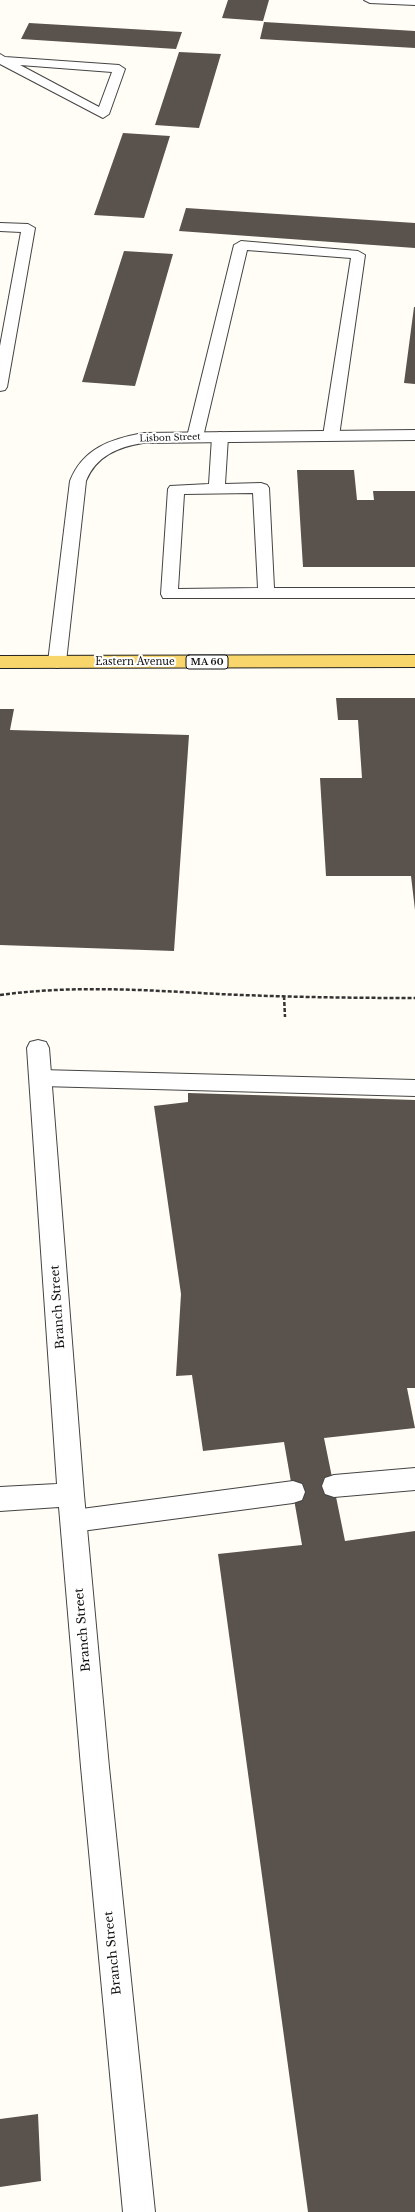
<!DOCTYPE html>
<html>
<head>
<meta charset="utf-8">
<style>
  body { margin:0 }
  canvas { display:block; background:#fffdf5 }
</style>
</head>
<body>
<canvas width="415" height="2212"></canvas>
<script>
const ctx = document.querySelector('canvas').getContext('2d');
ctx.lineJoin = 'round';
function fill(path, color) { ctx.fillStyle = color; ctx.fill(path, 'evenodd'); }
function trace(path, color, width, dash) { ctx.strokeStyle = color; ctx.lineWidth = width; ctx.lineCap = dash ? 'butt' : 'round'; ctx.setLineDash(dash || []); ctx.stroke(path); }
function drawText(font, color, halo, rows, align = 'center') {
  ctx.font = font + ' "Libre Baskerville",serif'; ctx.lineWidth = 4; ctx.setLineDash([]); ctx.textBaseline = 'middle'; ctx.strokeStyle = halo; ctx.fillStyle = color; for (const [text, x, y, turn = 0] of rows) {
    ctx.save(); ctx.translate(x, y); ctx.rotate((+turn || 0) * Math.PI / 180); ctx.textAlign = isNaN(turn) ? turn : align; if (halo) ctx.strokeText(text, 0, 0); ctx.fillText(text, 0, 0); ctx.restore();
  }
}
fill(new Path2D(`
  M228,0H269L263,21L222,18Z
  M264,22L415,31V48L260,39Z
  M29,23L182,32L176,49L21,39Z
  M179,52L221,54L199,128L155,125Z
  M123,133L170,136L144,218L94,215Z
  M186,208L415,223V248L179,231Z
  M124,251L173,254L135,386L82,382Z
  M414,307H415V384L404,383Z
  M297,470H354L357,500H374L373,491H415V567H303Z
  M336,698H415V910L411,876H326L320,778H362L358,720H338Z
  M0,709H14L10,730L189,735L174,951L0,945Z
  M188,1093L415,1100V1388H407L415,1428L324,1438L345,1541L415,1531V2212H308L218,1554L302,1545L284,1442L203,1451L192,1375L176,1376L181,1294L154,1106L188,1102Z
  M38,2114L41,2181L0,2187V2119Z`), '#5a524d');
const lane = new Path2D(`
  M364,0H415V5L370,3Z
  M0,54L5,57L119,65L125,69L109,114L103,118L0,64ZM20,65L112,72L99,107Z
  M0,223L28,224L35,228L7,387L5,390L0,391V346L21,232L0,231Z
  M241,241L358,251L365,255L339,436L336,439H326L323,436L351,258L247,250L203,437L200,440H190L187,437L234,245Z
  M220,432L225,434L228,437L225,484L261,483L267,485L269,488L274,588H415V598H163L161,594L168,489L170,486L209,484L212,437L215,434ZM253,493L258,588L178,589L184,494Z
  M41,1070L415,1080V1096L41,1086L34,1084L31,1078L34,1072Z
  M415,1468V1490L334,1497L325,1494L322,1486L325,1478L334,1475Z
  M293,1481L302,1484L305,1492L302,1500L293,1503L74,1532L65,1529L62,1521L65,1513L74,1510Z`);
const street = new Path2D(`
  M415,430V440L143,443C118,447 96,456 86,481L66,662L63,666L57,668L51,666L48,662L70,481C83,448 111,439 143,433Z
  M38,1040L46,1042L49,1048L84,1495L109,1767L155,2212H123L81,1767L59,1507L0,1511V1487L57,1484L27,1048L30,1042Z`);
const primary = new Path2D(`
  M415,655V667L0,668V656Z`);
trace(lane, '#444', 2);
trace(street, '#444', 2);
trace(primary, '#222', 2);
trace(new Path2D(`
  M0,995C73,985 145,990 218,994C284,997 349,998 415,998
  M284,996L285,1017`), '#333', 2.5, [4, 2]);
fill(lane, '#fff');
fill(street, '#fff');
fill(primary, '#f9d66b');
drawText('9px', '#111', '#fff', [
  ["Lisbon Street",170,438,-2]
]);
for (const [x, y, w] of [
  [207,662,42]
]) { const box = new Path2D(); box.roundRect(x - w / 2, y - 7, w, 14, 3); ctx.fillStyle = '#fff'; ctx.fill(box); trace(box, '#111', 1); }
drawText('bold 9px', '#111', null, [
  ["MA 60",207,662]
]);
drawText('10px', '#111', '#fff', [
  ["Eastern Avenue",135,662]
]);
drawText('12px', '#111', '#fff', [
  ["Branch Street",58,1307,-94],
  ["Branch Street",83,1630,-95],
  ["Branch Street",113,1953,-96]
]);
</script>
</body>
</html>
